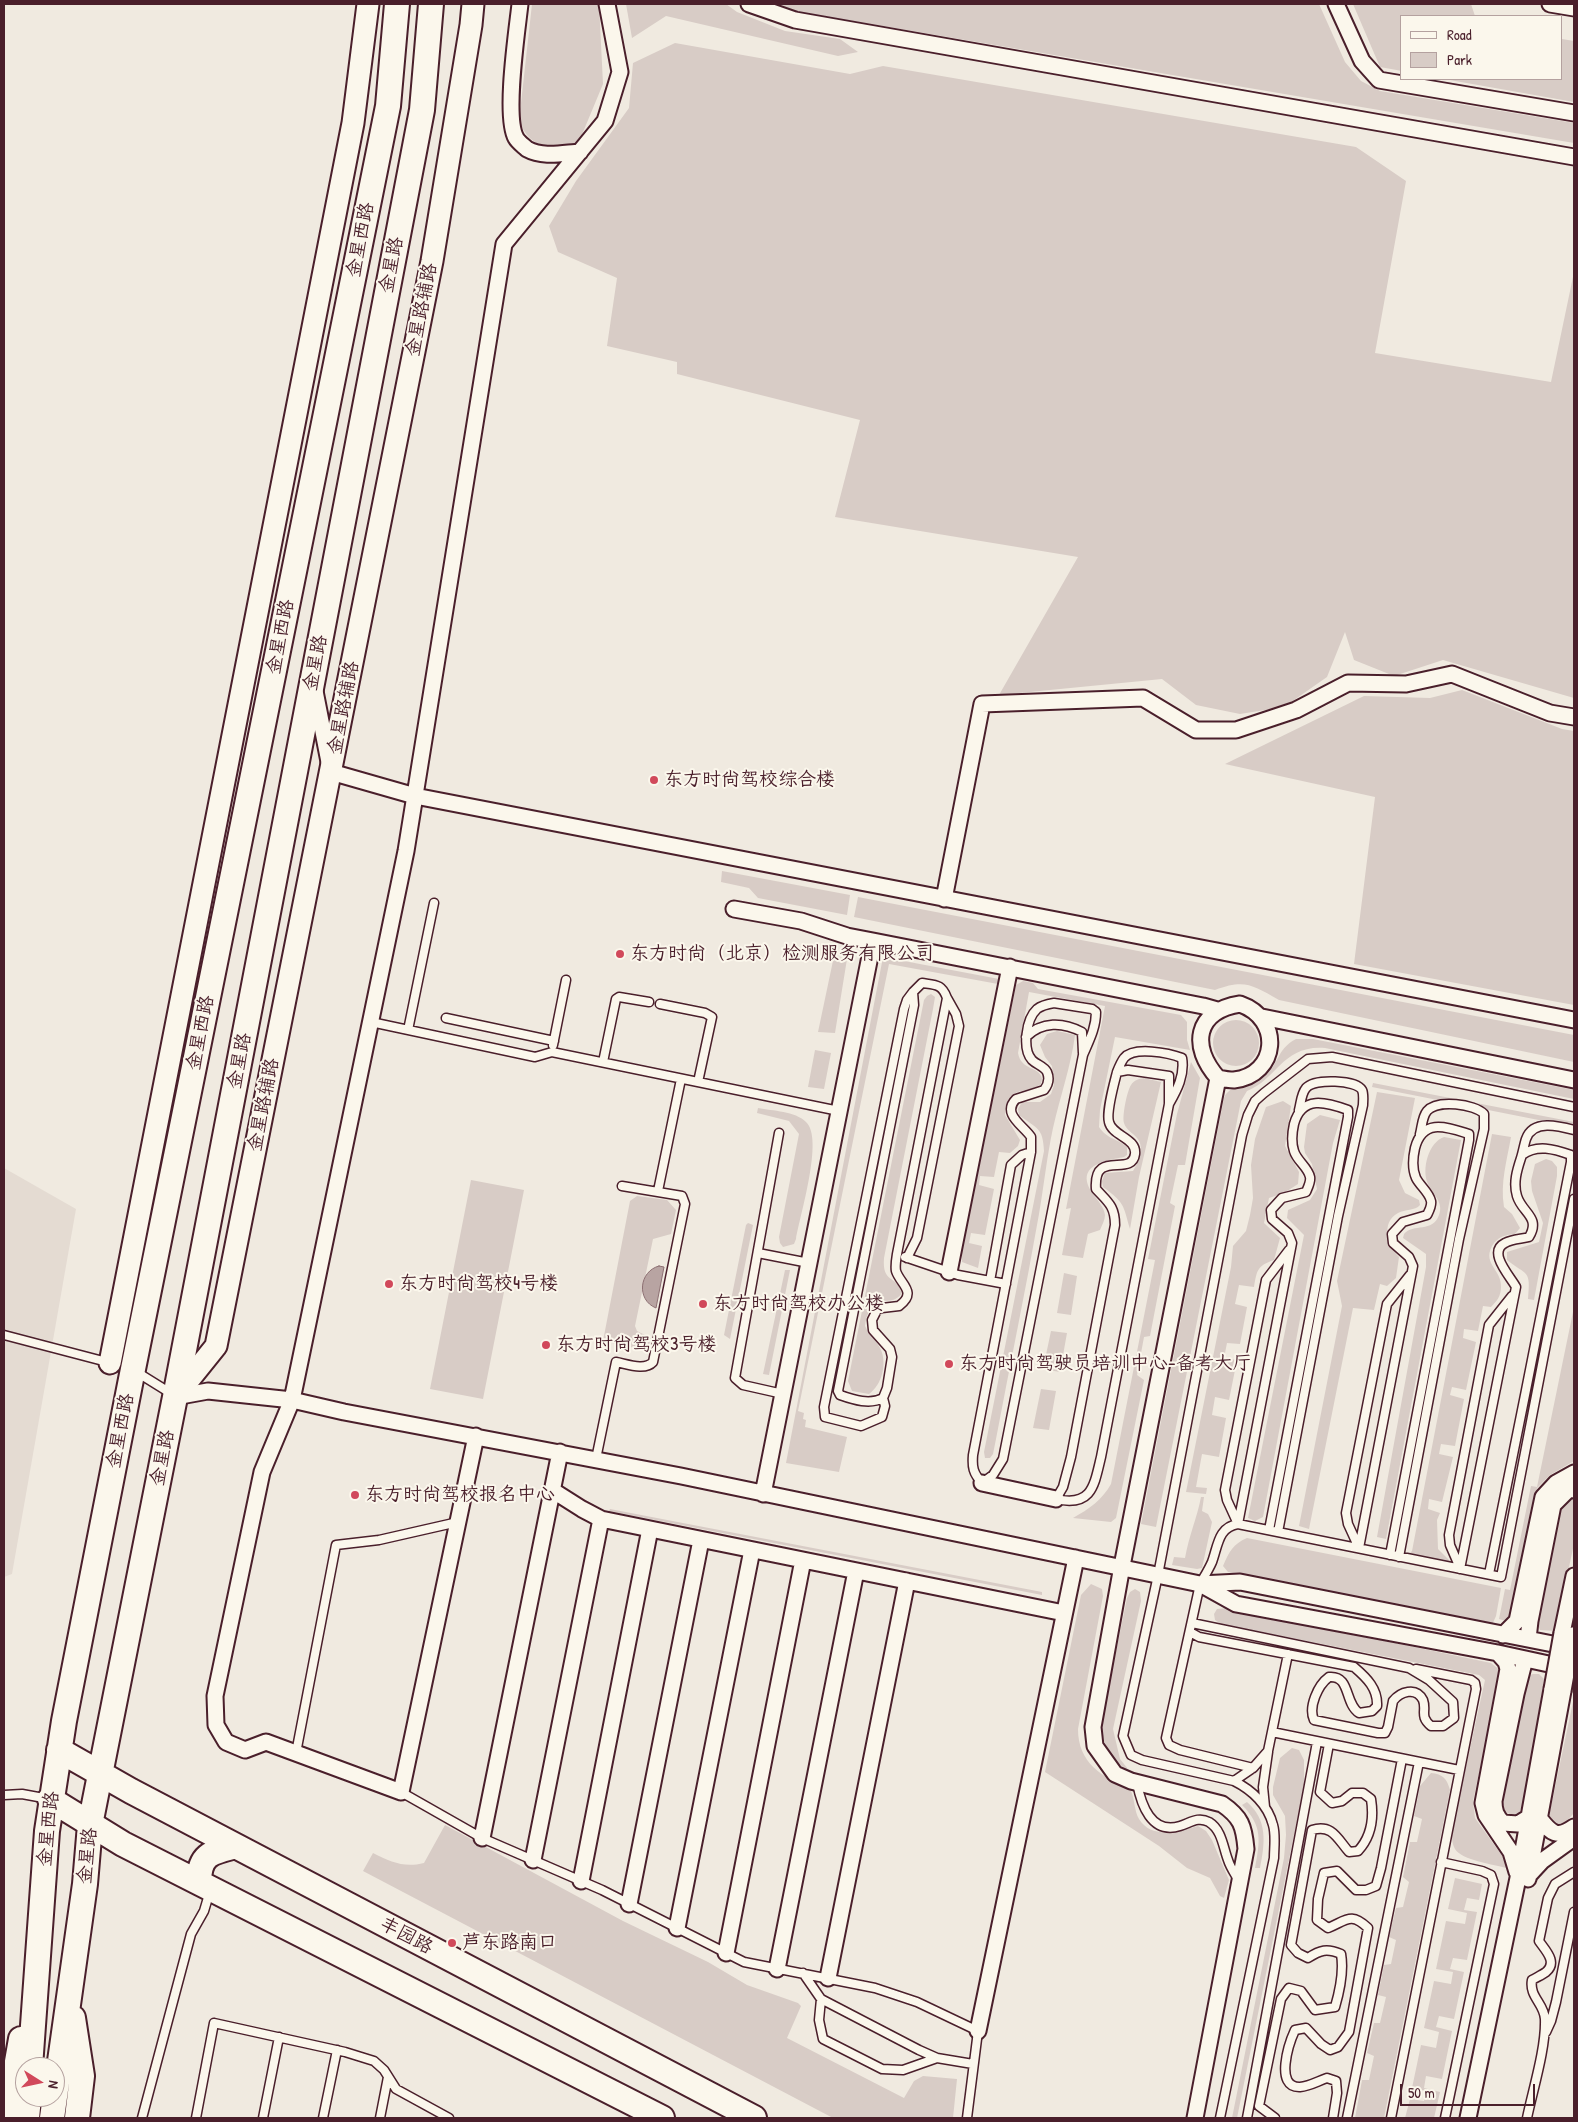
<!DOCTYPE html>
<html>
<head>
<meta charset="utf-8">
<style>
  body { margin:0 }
  #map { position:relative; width:1578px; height:2122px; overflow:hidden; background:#f0eae0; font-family:"Patrick Hand",sans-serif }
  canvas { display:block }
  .frame { position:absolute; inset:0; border:5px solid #4a1f2b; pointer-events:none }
  .legend { position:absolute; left:1400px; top:15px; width:162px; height:65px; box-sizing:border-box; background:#fbf7ec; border:1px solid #b4a19f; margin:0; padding:6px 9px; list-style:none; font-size:15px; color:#4a1f2b }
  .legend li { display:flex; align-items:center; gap:10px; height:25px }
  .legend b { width:25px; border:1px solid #b4a19f }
  .north { position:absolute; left:15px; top:2057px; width:50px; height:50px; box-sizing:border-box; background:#fbf7ec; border:1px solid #b4a19f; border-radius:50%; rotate:100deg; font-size:14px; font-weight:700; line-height:20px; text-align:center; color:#4a1f2b }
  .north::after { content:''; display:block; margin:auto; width:18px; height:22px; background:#d1495b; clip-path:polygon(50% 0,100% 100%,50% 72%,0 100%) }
  .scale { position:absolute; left:1400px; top:2084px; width:135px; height:22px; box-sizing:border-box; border:2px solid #4a1f2b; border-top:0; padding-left:6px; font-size:15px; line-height:18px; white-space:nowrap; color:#4a1f2b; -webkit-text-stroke:4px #fbf7ec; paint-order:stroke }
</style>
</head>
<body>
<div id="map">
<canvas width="1578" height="2122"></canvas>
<div class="frame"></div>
<ul class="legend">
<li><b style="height:6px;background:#fbf7ec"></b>Road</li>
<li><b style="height:14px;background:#d8ccc6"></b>Park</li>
</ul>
<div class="north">N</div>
<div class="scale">50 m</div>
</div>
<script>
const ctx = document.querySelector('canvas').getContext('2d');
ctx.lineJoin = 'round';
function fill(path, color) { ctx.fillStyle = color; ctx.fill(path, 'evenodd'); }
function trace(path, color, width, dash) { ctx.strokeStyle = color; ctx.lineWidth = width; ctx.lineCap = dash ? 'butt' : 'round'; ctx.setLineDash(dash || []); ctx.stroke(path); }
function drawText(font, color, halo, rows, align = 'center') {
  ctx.font = font + ' "Patrick Hand","LXGW WenKai TC",sans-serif'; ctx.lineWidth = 4; ctx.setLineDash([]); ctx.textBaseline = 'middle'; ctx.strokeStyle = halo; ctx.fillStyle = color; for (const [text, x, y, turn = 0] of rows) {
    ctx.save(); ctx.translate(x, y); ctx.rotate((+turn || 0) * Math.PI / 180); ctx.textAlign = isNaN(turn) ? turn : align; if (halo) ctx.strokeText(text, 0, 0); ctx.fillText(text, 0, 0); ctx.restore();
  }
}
fill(new Path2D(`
  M4,1168L76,1209L12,1574L4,1577Z`), '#e4dbd2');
fill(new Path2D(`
  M532,4H599L603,84L576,149C549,147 531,150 519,121Z
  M626,4H726L737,12L785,31L840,39L858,52L838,56L666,16L632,38Z
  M778,4H1319L1345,62L1361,81L1380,91L1574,123V143L788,10Z
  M1353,4H1471L1475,16H1402V71L1380,67Z
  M1562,39L1574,41V102L1444,79H1562Z
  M675,43L850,74L883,66L1356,147L1406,181L1375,353L1551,382L1574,272V698L1443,660L1394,676L1354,660L1345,632L1327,677L1284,707L1240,714L1196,705L1162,679L999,695L1078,557L835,517L860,420L677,374V362L607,346L617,278L558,252L549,226L576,181L629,108L633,63Z
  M1462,690L1562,729L1574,731V1005L1354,964L1375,797L1225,764L1364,696L1430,698Z
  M722,871L850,895L847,915L758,898L749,888L721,882Z
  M858,897L1574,1035V1062L1279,1000C1252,985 1245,979 1215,990L854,917Z
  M834,956L847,959L835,1033L818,1032Z
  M883,957L999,979L998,984L889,964L798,1411L804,1413L803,1419L806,1420L805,1427L847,1437L839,1472L786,1463Z
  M1023,981L1033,983L1038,989L1181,1015L1187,1022V1040L1190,1050L1115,1037L1100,1110L1099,1127C1108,1140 1117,1138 1127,1147V1155L1124,1157C1103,1161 1074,1166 1093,1194C1098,1201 1104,1207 1105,1215C1105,1220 1102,1225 1100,1230L1088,1234L1083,1258L1062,1255L1071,1208L1066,1209L1105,1006L1029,992L1018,1053C1021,1071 1040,1066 1042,1079L1041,1084C1023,1096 1007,1084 1005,1115L1020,1140L1018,1146L1010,1153L999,1152L994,1177L980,1176L979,1185L994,1189L985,1235L971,1233L969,1243L982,1246L978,1268L962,1262V1252L1016,985Z
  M931,994L935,997L933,1009L884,1258C882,1284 896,1274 902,1293C895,1303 887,1300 877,1301C869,1309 866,1316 865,1326C869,1335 877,1341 881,1350C887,1364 882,1385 869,1394L852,1391L848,1381L924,1000L927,996Z
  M1213 1043a23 23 0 1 1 46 0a23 23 0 1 1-46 0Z
  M1057,1031L1075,1035C1071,1066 1060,1097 1053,1128C1047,1156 1044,1185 1039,1214C1026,1289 1010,1364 996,1439L993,1454L990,1458H985L984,1452L1044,1151C1043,1127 1037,1129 1019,1115L1018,1109L1022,1102H1040L1051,1094L1054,1085L1052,1066L1045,1057L1040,1045L1047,1034Z
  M1296,1039H1313L1574,1090V1099L1325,1048C1282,1045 1278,1079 1247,1091L1241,1101L1156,1527L1141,1524L1224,1098C1229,1084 1250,1086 1261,1079C1280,1066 1275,1050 1296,1039Z
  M815,1050L831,1053L824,1089L808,1087Z
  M1191,1062L1200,1078L1185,1165H1178L1170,1203L1175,1206L1150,1336L1144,1337L1137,1375L1144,1380L1116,1518L1111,1522L1073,1518C1089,1509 1102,1500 1111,1484L1155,1260L1148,1259L1177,1114Z
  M1144,1078L1161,1082L1139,1177L1130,1229C1123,1205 1125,1203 1103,1187L1102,1181L1105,1173L1133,1171C1139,1162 1145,1147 1137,1138C1133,1133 1126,1130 1124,1123C1122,1116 1127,1091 1131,1085C1134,1080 1139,1079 1144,1078Z
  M1373,1083L1574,1122V1127L1372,1087Z
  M1377,1092L1415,1098L1399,1180L1405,1193L1419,1200L1420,1205C1415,1211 1405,1209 1398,1213C1380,1223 1388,1245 1399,1257L1396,1278L1387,1286L1380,1284L1374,1310L1353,1308L1309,1529L1299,1526L1342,1306L1337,1281Z
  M1283,1101L1291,1106L1285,1146L1299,1172L1298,1184L1284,1193L1269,1198L1264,1223L1280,1238L1274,1260C1257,1266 1257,1270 1254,1287L1239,1285L1235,1304L1247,1307L1240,1344L1227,1343L1224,1358L1237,1360L1229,1400L1215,1397L1212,1415L1226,1418L1219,1457L1202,1454L1196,1487L1207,1488L1206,1494L1186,1492L1231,1267L1233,1246L1246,1231L1250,1215L1253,1198L1251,1165L1255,1139L1266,1107Z
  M758,1108C773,1111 795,1111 806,1122C824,1138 800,1215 796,1239L794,1244L783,1247L780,1243L779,1237L799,1134L789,1121L757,1113Z
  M1320,1115L1340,1120L1333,1143L1263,1517L1255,1521L1248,1518L1304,1235L1287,1218L1288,1210L1310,1200L1317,1189L1312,1164L1305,1153L1304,1147L1307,1124Z
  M1492,1134L1511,1137C1507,1160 1500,1183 1504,1207L1512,1214L1520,1228L1515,1234C1506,1235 1500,1236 1494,1243C1480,1263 1502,1269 1501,1287C1501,1296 1497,1301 1491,1307L1483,1306L1478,1331L1464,1329L1463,1338L1476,1342L1466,1390L1452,1387L1450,1395L1464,1399L1455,1446L1441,1444L1439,1454L1453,1457L1442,1502L1429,1499L1428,1509L1440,1513L1437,1520L1438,1549L1454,1565L1409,1554L1412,1551Z
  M1444,1137L1461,1140L1386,1539L1377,1537L1426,1267V1254L1403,1238L1404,1234C1413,1223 1433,1233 1439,1215C1444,1202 1433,1195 1428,1184C1421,1169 1429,1142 1444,1137Z
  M1546,1159L1552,1161L1557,1167V1176L1534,1300L1528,1299C1531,1269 1527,1276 1507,1260V1252L1539,1242L1543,1223L1532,1191L1531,1181L1535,1164Z
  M471,1180L524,1190L483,1399L430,1389Z
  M637,1196L667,1200L676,1210L671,1234L653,1239L635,1326L637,1331L651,1338L648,1348L644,1350L603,1341L630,1201Z
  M748,1223L753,1225L730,1339L724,1335L746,1225Z
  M785,1270H790L769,1375L763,1374Z
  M1064,1273L1077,1276L1071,1315L1057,1313Z
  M1574,1307V1461L1550,1475L1537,1488L1510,1617L1506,1621L1499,1619L1505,1589L1510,1590L1531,1486L1537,1487Z
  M1051,1331L1067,1333L1060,1372L1043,1369Z
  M1041,1389L1056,1391L1049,1430L1033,1428Z
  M1201,1497H1204L1202,1511L1208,1514L1212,1522L1202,1568L1197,1569L1172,1565L1174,1557L1185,1558C1189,1535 1197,1518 1201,1497Z
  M1572,1499L1574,1500V1544L1555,1631L1540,1630L1537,1622L1556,1517L1564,1502Z
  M610,1509L1042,1592V1595L609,1511Z
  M1247,1538L1501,1588L1496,1616L1492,1625L1228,1572L1223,1566C1229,1552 1233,1544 1247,1538Z
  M1091,1584L1102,1589L1103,1596L1078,1729C1078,1763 1102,1777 1130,1789C1135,1798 1134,1811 1139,1819C1152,1840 1179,1831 1198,1826L1206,1831L1212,1840L1229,1880L1224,1898L1220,1896L1210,1878L1187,1868L1159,1846L1045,1772L1081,1595Z
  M1135,1589L1140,1592L1141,1601L1113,1729L1120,1759L1128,1769C1110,1762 1103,1743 1101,1725L1127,1598L1130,1592Z
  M1227,1608L1491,1663L1501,1671L1473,1801L1475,1818L1503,1857L1507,1868C1495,1865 1461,1860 1455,1849C1451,1842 1452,1834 1453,1826L1485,1680L1479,1675L1221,1624L1215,1620L1214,1614L1217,1609Z
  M1533,1674H1539L1544,1679L1543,1687L1523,1804L1519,1813L1511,1815L1503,1810L1501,1802L1527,1676Z
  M1574,1697V1813L1565,1823L1556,1824L1549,1816Z
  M1292,1748L1299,1750L1304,1760V1785L1237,2118H1232L1284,1858L1286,1835L1285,1816L1273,1795V1787L1280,1758Z
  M1431,1773C1443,1774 1447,1779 1450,1790L1384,2118H1355L1362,2080H1369L1374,2056L1367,2053L1374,2023H1380L1386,1997L1378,1995L1384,1965L1391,1964L1396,1940L1389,1937L1396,1908L1403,1907L1409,1882L1403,1877L1410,1842H1417L1422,1819L1414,1816L1420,1786Z
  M1247,1802C1268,1820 1265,1843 1260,1868H1255C1260,1841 1263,1826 1242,1805Z
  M445,1825L623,1921L708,1962L747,1985L798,2003L801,2006L787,2038L904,2098L914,2081L923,2076L957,2079L953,2118H833L363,1871L373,1853C391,1862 404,1868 424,1863Z
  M1455,1878L1482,1884L1479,1900L1467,1898L1464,1910L1477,1912L1467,1960L1453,1958L1450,1969L1464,1972L1454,2019L1439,2016L1436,2027L1452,2031L1442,2079L1426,2076L1424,2088L1440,2092L1434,2118H1405L1410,2099L1424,2101L1426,2091L1412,2088L1421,2045L1436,2048L1439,2032L1424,2028L1434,1981L1451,1984L1453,1972L1436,1969L1446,1921L1465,1924L1467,1913L1448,1909Z`), '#d8ccc6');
const water = new Path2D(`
  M659,1266L664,1267L656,1308C636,1300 639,1271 659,1266Z`);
fill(water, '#b8a4a2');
trace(water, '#8c6f72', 1);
const lane = new Path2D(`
  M922,983C936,985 942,984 947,998L897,1254C896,1260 895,1266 896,1271C900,1284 918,1292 899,1306L882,1308L877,1310L872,1320L873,1330L890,1349L892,1357L887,1388L883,1398C870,1405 854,1400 840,1395L838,1391L914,1005L913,992Z
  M1054,1003L1092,1009L1096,1012C1096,1028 1089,1041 1083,1055L1003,1459L993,1475L982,1483C973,1473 972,1467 973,1455L1031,1152V1137C1024,1126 1001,1114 1016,1099L1044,1090C1048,1085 1050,1079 1047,1072C1044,1066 1037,1065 1032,1060C1022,1049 1026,1019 1037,1009C1042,1005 1048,1004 1054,1003Z
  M660,1004L705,1013L712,1017L698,1082
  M446,1018L554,1041
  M371,1022L535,1057L552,1052L839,1111
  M408,1030L434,903
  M1026,1037C1042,1021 1063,1022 1082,1032L1083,1053
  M553,1045L566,980
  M603,1062L616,999L619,997L649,1002
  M1128,1070L1169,1076V1104L1101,1457C1094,1486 1092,1507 1056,1499L1063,1487L1071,1457L1115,1225C1115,1206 1108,1202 1096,1189C1093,1148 1132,1178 1135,1154C1137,1138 1112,1136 1109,1122C1106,1112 1114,1084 1117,1072Z
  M1117,1072C1119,1067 1121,1062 1124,1058C1134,1046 1169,1053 1182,1058C1185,1075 1177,1090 1169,1104
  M779,1133L735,1378L743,1385L783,1394
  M658,1191L681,1079
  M758,1253L809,1263
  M905,1257L958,1275L1006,1284
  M907,1258L917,1238L959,1026L956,1014L947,998
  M990,1281L1011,1165L1022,1155L1031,1152
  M4,1335L107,1362
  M135,1371L172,1394
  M883,1398L885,1406L882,1417L861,1426L825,1417L824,1407L904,1009L907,1000L913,992
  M596,1459L616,1362C627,1364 645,1371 653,1362L685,1204L682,1196L622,1186
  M1238,1524L1292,1243L1288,1233L1272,1219L1271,1210L1282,1198L1306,1192C1308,1187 1311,1182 1310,1177C1308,1167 1297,1161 1294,1151C1291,1142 1292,1133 1294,1124C1302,1095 1326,1102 1348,1110V1117L1269,1530
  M1238,1524L1227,1500L1225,1490L1266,1280L1289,1250
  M1278,1532L1338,1216L1363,1105C1363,1101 1364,1094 1362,1090C1356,1080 1315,1078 1306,1088C1301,1094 1301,1103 1299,1110
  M1359,1548L1413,1266L1409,1257L1393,1243L1392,1234L1403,1222L1427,1215C1429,1211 1432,1206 1431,1201C1429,1192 1420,1186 1416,1178C1412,1169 1413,1157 1415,1148C1423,1118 1446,1127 1469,1134V1140L1390,1555
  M1359,1548L1348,1524L1346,1513L1387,1304L1410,1275
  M1399,1557L1459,1239L1484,1129V1114C1475,1104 1437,1099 1427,1111C1422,1117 1422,1127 1420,1134
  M1460,1568L1450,1545L1449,1535L1489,1325L1512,1296
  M1460,1569L1516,1287C1510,1276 1487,1252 1505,1243C1512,1239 1522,1239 1529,1237C1541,1217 1522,1213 1517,1196C1513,1183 1517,1170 1521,1158C1523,1152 1524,1145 1526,1139C1533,1119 1559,1126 1574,1130
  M1489,1574C1517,1437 1544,1299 1571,1162V1155C1554,1149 1537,1144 1522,1155
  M1190,1632L1199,1637L1354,1667C1367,1678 1378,1689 1377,1706L1372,1711L1359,1713C1344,1703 1351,1675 1329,1677C1318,1685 1308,1707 1314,1720L1378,1733H1385L1388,1727L1393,1701C1400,1692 1416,1686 1423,1700C1427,1711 1419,1716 1431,1726H1443L1454,1718L1453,1702L1429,1680L1409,1668L1192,1623
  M1288,1654L1268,1751L1253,1768L1180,1750L1169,1745L1166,1738L1200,1584C1204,1577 1209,1569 1212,1562C1218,1546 1218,1527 1238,1524L1501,1577L1574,1199
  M1272,1732L1459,1770
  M296,1753L336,1545L379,1540L458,1522
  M1234,1781L1253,1768
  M1137,1783C1141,1804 1151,1835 1180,1826C1190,1823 1198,1816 1209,1822C1222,1830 1223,1847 1228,1860C1230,1867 1235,1874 1239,1881
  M401,1792L482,1838L602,1890L744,1962L875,1988L917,2002L978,2031L967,2118
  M4,1795L22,1794L49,1799
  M1265,1807L1263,1787L1268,1752
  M1441,1862L1482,1871L1491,1875L1494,1884L1445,2118
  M803,1973L821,1999L919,2050L937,2058L973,2064
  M821,1999L819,2020L823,2039L882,2069L903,2070L937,2058
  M1546,2032L1551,2021L1556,2002L1574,1912
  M142,2118L191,1934L204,1911L210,1891
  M196,2118L214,2023L345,2052L374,2061L384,2070L396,2089L449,2118
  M263,2118L279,2037
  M323,2118L337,2050
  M380,2118L388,2077
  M1220,2118L1274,1858C1274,1848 1276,1835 1273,1825C1268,1805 1252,1790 1234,1781L1142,1760L1131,1755L1123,1736L1158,1575L1242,1135L1248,1115L1255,1101L1264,1093L1308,1059L1332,1057L1574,1107
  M1247,2118L1317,1742
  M1275,2118L1259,2106L1281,1999L1289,1988L1301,1991L1315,2010L1335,2007C1340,1990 1344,1971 1341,1954C1327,1948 1320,1950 1308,1958L1298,1953L1291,1945L1312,1830C1332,1824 1337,1838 1349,1852L1358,1851C1371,1837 1374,1818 1371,1799L1363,1793H1352L1342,1801L1332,1803L1320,1792L1329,1744
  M1333,2118L1337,2093L1336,2081L1327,2078C1318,2081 1310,2086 1300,2087C1274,2088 1289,2043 1295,2030L1306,2028L1321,2044L1330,2050L1338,2047L1349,2032L1368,1928C1351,1912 1347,1920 1328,1928L1317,1920L1318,1899L1324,1873L1337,1871L1356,1890H1366L1376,1886L1381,1868L1402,1759
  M1347,2118L1419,1762
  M1391,2118L1476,1689L1475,1683L1471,1680L1416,1669
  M1527,2118C1533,2089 1546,2048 1545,2019C1544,2003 1529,1997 1532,1980C1537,1977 1542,1975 1546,1972C1558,1962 1545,1950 1539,1941L1548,1898L1555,1884L1574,1872`);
const street = new Path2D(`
  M520,4C517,31 504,117 516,138C518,142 524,146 527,149C543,158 563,153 580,152
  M749,4L795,20L1574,157
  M1336,4L1362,61L1379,80L1574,113
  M1550,4L1574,8
  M315,691L331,772L415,796L1574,1020
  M944,899L982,704L1143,698L1196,730H1236L1296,710L1348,683L1406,684L1452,674L1550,713L1574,717
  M734,909L801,921L847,936L873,941
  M1240,1004C1283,1019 1278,1075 1234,1080C1229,1080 1223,1079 1218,1078C1190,1047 1195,1011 1240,1004Z
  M1262,1017L1574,1080
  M949,1272L1010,967
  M175,1397L208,1391L292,1400L344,1412L681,1476L1200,1584L1240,1582L1573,1648
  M476,1436L401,1792L266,1742L245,1750L226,1742L216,1725L215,1696L262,1472L292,1400L406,851L504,244L605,121L620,72L607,4
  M982,1483L1056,1499
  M552,1490L582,1509L601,1519L1064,1613
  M763,1494L873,941L1203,1006L1217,1010
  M1200,1584L1236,1604L1498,1653L1567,1668
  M1562,1633L1574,1576
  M1503,1635L1517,1621L1543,1497L1556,1483L1574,1473
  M1528,1639L1530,1621L1553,1505L1569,1489L1574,1490
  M1498,1653L1506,1662L1508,1669L1483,1803L1486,1815L1511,1852L1517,1872
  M1525,1659L1516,1694L1494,1801C1494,1811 1496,1816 1503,1823L1518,1824L1529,1817
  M1540,1819C1551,1833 1557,1839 1574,1827
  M482,1838L560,1452
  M533,1860L601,1519
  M1530,1874L1542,1861L1574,1838
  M1528,1879L1563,1691
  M581,1881L650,1529
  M629,1904L701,1540
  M677,1928L752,1550
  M726,1953L803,1560
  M777,1969L856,1571
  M828,1978L907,1581
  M978,2031L1076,1558
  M1195,2118L1246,1849C1244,1826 1241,1817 1222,1804L1131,1781L1115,1774L1095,1746L1093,1727L1122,1566L1218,1078
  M1468,2118L1518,1878L1552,1689`);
const secondary = new Path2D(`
  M110,1363L353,123L368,4
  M175,1397L216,1346L432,261L471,25L473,4`);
const primary = new Path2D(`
  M59,1750L131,1791L754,2118
  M50,1799L123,1844L662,2118
  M199,1882C199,1854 212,1852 236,1846
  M73,2018L82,2076L77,2118
  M30,2067L47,1831L64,1721L133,1369L388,106L397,4
  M7,2118L21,2039
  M27,2118L29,2097
  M52,2118L85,1884L90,1825L175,1397L422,110L431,4`);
trace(lane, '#4a1f2b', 11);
trace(street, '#4a1f2b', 19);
trace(secondary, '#4a1f2b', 25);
trace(primary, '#4a1f2b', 28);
trace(lane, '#fbf7ec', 8);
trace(street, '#fbf7ec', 15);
trace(secondary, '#fbf7ec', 21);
trace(primary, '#fbf7ec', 24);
const streetBridge = new Path2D(`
  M1552,1689L1562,1633
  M1563,1691L1573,1635`);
trace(streetBridge, '#4a1f2b', 19, []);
trace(streetBridge, '#fbf7ec', 15);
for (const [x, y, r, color] of [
  [654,780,5,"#d1495b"],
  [620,954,5,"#d1495b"],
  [389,1284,5,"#d1495b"],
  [703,1304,5,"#d1495b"],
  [546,1345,5,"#d1495b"],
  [949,1364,5,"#d1495b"],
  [355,1495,5,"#d1495b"],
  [452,1943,5,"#d1495b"]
]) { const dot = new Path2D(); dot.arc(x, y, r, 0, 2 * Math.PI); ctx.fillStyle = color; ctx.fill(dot); trace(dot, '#fbf7ec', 2); }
drawText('19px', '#4a1f2b', '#fbf7ec', [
  ["金星西路",361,240,-79],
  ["金星路",392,265,-79],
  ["金星路辅路",422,310,-79],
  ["金星西路",281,637,-79],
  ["金星路",316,663,-79],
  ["金星路辅路",344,708,-79],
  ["金星西路",201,1033,-79],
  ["金星路",240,1061,-79],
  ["金星路辅路",264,1105,-79],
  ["金星西路",121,1431,-79],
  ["金星路",163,1458,-79],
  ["金星西路",49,1829,-84],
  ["金星路",88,1856,-84],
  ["丰园路",406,1936,28]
]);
drawText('19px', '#4a1f2b', '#fbf7ec', [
  ["东方时尚驾校综合楼",664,780],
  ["东方时尚（北京）检测服务有限公司",630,954],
  ["东方时尚驾校4号楼",399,1284],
  ["东方时尚驾校办公楼",713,1304],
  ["东方时尚驾校3号楼",556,1345],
  ["东方时尚驾驶员培训中心-备考大厅",959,1364],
  ["东方时尚驾校报名中心",365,1495],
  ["芦东路南口",462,1943]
], 'left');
</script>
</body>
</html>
